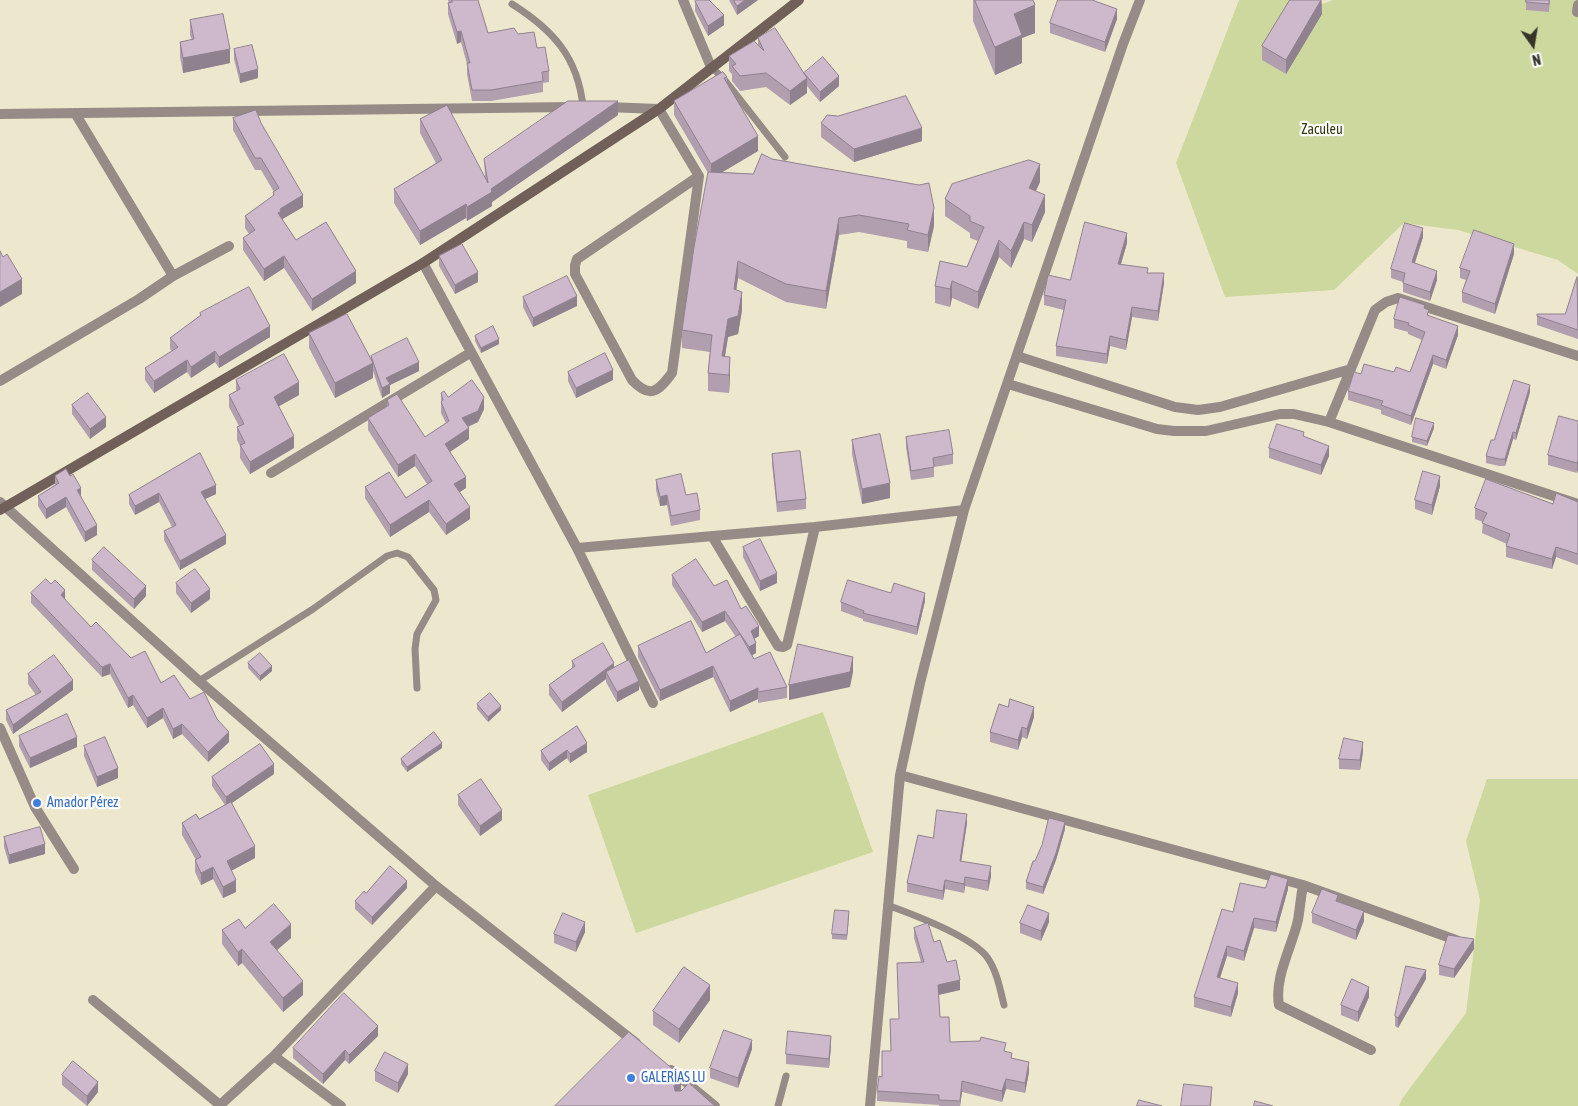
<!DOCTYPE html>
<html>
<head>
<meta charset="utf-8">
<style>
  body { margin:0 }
  #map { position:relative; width:1578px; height:1106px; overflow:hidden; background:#ede8cd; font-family:"Asap Condensed",sans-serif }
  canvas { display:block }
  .north { position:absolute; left:1508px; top:20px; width:50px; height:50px; -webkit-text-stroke:4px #fff; paint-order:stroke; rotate:167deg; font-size:14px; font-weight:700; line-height:20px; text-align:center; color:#353429 }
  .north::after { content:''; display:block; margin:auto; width:18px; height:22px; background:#353429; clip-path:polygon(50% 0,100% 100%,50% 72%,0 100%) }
</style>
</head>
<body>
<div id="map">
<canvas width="1578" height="1106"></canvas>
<div class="north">N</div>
</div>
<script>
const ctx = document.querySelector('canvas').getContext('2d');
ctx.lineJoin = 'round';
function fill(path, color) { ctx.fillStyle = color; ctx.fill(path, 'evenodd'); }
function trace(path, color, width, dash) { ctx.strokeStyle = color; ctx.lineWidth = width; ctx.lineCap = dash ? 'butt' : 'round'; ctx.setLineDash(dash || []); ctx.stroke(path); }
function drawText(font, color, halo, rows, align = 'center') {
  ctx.font = font + ' "Asap Condensed",sans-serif'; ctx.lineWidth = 4.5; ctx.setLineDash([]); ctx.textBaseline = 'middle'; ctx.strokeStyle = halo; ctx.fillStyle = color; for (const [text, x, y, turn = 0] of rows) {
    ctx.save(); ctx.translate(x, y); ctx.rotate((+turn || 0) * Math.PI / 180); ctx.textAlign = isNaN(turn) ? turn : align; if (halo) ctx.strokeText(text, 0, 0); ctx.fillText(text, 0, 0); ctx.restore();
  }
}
fill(new Path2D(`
  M1239,0H1299L1314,7L1333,0H1578V274L1558,260L1458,230L1404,223L1334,290L1225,297L1176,163Z
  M823,712L873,852L636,933L588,795Z
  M1487,779H1578V1106H1399L1402,1099L1466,1013L1480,900L1466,841Z`), '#ccd89d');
trace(new Path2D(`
  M512,4C553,30 578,57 583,107
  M711,67L723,78L785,157
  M199,681L313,609L387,556L397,553L408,557L434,590L436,600L417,634L415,649L417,688
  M887,905C912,914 971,936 987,957C997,971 1000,989 1004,1005
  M778,1106L786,1076`), '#978b87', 7);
trace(new Path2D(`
  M683,0L711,67
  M1577,12L1578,5
  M606,107L659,109L699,176L672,373C658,392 650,399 632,380L575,274V265L577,259L699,176
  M75,113L173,276
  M0,114L571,107
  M423,263L577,548L653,703
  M1017,356L1175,407L1198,410L1220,407L1351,369
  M0,381L139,299L173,276L229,246
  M1008,384L1157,429L1174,431H1206L1280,414H1294L1329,422L1578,504
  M1329,422L1375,310L1386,302L1398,298L1578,356
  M271,473L470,353
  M0,502L199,681L436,886L636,1043
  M712,536L778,646L783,647L787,645L815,527
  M577,548L815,527L964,510
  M0,728L35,807L74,869
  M900,775L1303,885L1456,940
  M1303,885C1301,896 1300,908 1298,920C1292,947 1274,977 1279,1005L1371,1050
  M93,1000L220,1105
  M274,1056L341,1106
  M671,1070L715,1106
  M219,1106L274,1056L436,886
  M870,1106L900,775L920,683L964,510L1123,44L1140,0`), '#978b87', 10);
trace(new Path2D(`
  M0,510L423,263L659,109L799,0`), '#716059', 10);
fill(new Path2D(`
  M448,0H478L488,33L518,34L537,48L549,71V82L543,83V92L491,101H472L467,74V64L461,42L457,44L448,14V3H449Z
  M729,0H758L737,15Z
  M973,0H1033L1035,33L1022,38V63L995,75L973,21Z
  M1322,0V14L1286,74L1262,60V46Z
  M1526,0H1550L1549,12L1526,10Z
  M695,1L724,25L708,36L695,11Z
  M1117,19L1105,52L1050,33V23Z
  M190,20L230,63L183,73L180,57V42L192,40L190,35Z
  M758,38L804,74L839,86L820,102L807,86V93L790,105L766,87L740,91L732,81V74L729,71V56L758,45Z
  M234,49L258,78L240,83L234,59Z
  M723,72L727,77V84L758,151L722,172L753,174L772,159L934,226L928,252L907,248V241L859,232L839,235L826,309L786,302L738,278L736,290L742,310L738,334L728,337L725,356L730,375L729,393L708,391V373L710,352L682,348V330L708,173L674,115V101Z
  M618,115L492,202V206L467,221L466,218L420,245L394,203V189L436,163L420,133V119L485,176L484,159Z
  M233,118L261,123L303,207L282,219L296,240L356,283L312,311L284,268L264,281L243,250V238L249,234L245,228V216L273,197V192H274L261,170H255L233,130Z
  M821,123L922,141L854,162L821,137Z
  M1040,182L1036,191L1045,212L1032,242L1024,239L1011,268L999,257L978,309L952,298L950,307L935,303V286L967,267L978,241L970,238V233L945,216V199Z
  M1423,237L1415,263L1437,280L1430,301L1403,292V282L1391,278V269Z
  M1127,243L1121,264L1148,273L1164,283L1158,321L1132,317L1126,350L1110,346L1107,364L1056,356V346L1064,310L1044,305V295L1070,280Z
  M1514,254L1495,314L1462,302V292L1466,280L1460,278V268Z
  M439,256L478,282L455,294L439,266Z
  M1578,277V339L1537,325V316L1565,314Z
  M523,297L577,306L533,327L523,307Z
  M1425,308L1429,316L1458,335L1446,369L1433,364L1411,425L1381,414V410L1348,400V391L1361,374L1394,372H1410L1422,340L1408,334V332L1394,328V319Z
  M200,313L270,337L219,368L215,362L191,378L187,372L154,393L145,380V368L172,351L170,349V338L200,316Z
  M309,333L371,360V356L419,371L390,385V393L382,398L373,371V378L335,398L309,348Z
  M475,336L499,344L481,353L475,341Z
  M568,372L613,380L576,398L568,381Z
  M236,380L299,395L279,406L294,448L250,474L240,458V446L237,440V427L239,426L229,407V395L236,391Z
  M1530,392L1516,440L1513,439L1505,466H1499L1486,463V456L1494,440Z
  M441,393L448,397L484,409L478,422L468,427L469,439L450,452L466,488L459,492L470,519L446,535L429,512L390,537L365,498V487L406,498L427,484L415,466L398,477L368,430V418L387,406V400L425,437L446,423L441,413Z
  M72,405L106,427L90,439L72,414Z
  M1578,421L1577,473L1548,465V455Z
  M1434,428L1427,446L1412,442V437Z
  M1304,436L1329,456L1321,475L1269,458V448Z
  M906,437L953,454V464L934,467V477L911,480L906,447Z
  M852,440L890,498L862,504L852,454Z
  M200,453L216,494L205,499L226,544L180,570L164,540V531L172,527L159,502L135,515L129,504V495Z
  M772,454L806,499V509L777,512L772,464Z
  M55,476L81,496L97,535L85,542L66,507L46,519L38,506V496L55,485Z
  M656,480L686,495L700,510V520L671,526L667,505L660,506L656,490Z
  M1440,486L1432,515L1415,509V500Z
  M1578,502V565L1556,557L1552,569L1506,557V546L1507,544L1482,533L1483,522L1475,519V508Z
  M743,547L777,583L760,591L743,557Z
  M92,560L146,596L134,609L92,570Z
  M672,575L714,586L741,609L759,636L754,638L756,653L752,655L754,659L787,687V698L758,703V699L730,712L713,677L660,701L638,657V646L706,653L736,637L725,621L702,632L672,585Z
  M176,583L210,599L191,613L176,593Z
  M31,593L65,600L91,627L131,658L161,683L190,699L217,719L229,742L208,762L182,734L173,739L163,718L147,728L133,705L128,708L110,674L102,677L31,603Z
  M891,593L925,601L917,635L863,621V619L841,611V602Z
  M572,661L614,668L639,690L617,702L606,682V679L562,712L549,695V685L572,668Z
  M248,663L272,671L260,681L248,668Z
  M28,674L73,690L13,734L6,720V710L36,695L28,684Z
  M477,704L501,710L488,722L477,709Z
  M1034,717L1027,739L1022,737L1018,750L990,742V732Z
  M577,726L587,752L570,763L567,758L549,771L541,760V751Z
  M19,736L77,747L30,768L19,746Z
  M84,746L118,778L97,787L84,756Z
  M442,748L407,772L401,764V759Z
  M1363,752L1360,770L1339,769V759Z
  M274,774L232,803L255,858L231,871L236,892L223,898L213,879L201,885L195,872V860H196L182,835V823L199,819L225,805L212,786V777Z
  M458,795L502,820L480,836L458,805Z
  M967,823L961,861L991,876L988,891L965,886L964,893L945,889L943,900L907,892V883L933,838Z
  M1065,829L1056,860L1043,894L1026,889V882L1035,861Z
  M4,837L45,854L9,864L4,847Z
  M407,888L372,925L355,909V901L366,893Z
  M1288,889L1276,932L1254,928L1244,961L1227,956L1220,978L1238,993L1231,1017L1194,1007V997L1233,912Z
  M1312,913L1364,921L1356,940L1312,923Z
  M849,916L847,940L832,939V934Z
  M1049,922L1041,941L1020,933V923Z
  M245,928L291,938L277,950L303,995L283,1012L242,963L238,966L222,944V930Z
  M914,928L934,942L947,962L960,990L938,995L940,1017L950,1042L1006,1052L1012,1058L1029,1072L1025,1093L1006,1089L1002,1102L962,1092L960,1106H939V1105L877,1101V1091L891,1051L890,1019H899L921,962L914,938Z
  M585,932L576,952L554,943V934Z
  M1474,949L1454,978L1439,975V965Z
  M1426,979L1398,1028L1395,1026V1016Z
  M1369,997L1358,1022L1341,1015V1005Z
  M710,1000L679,1043L653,1025V1011Z
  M378,1036L349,1064L345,1060L323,1084L293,1058V1048Z
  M831,1046L829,1068L786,1064V1054Z
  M752,1049L738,1088L710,1078V1068Z
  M375,1071L408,1074L398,1093L375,1081Z
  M62,1075L98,1092L87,1106L62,1085Z`), '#b19eaf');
fill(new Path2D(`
  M745,0H758L737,15V6Z
  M1321,0L1322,14L1286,74V60Z
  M1035,5V33L1022,38V63L995,75V47L1014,14Z
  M1117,9V19L1105,52V42Z
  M724,15V25L708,36V26Z
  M461,31V42L457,44V32Z
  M230,49V63L183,73V58Z
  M258,69V78L240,83V74Z
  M839,76V86L820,102V92Z
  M807,78V93L790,105V91Z
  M618,101V115L492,202V206L467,221V207L491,189Z
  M922,128V141L854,162V149Z
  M758,136V151L711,179V164Z
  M1040,164V182L1029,205V188Z
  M303,195V207L281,220L278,213L280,209Z
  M1045,195V212L1032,242V225Z
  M466,204V218L420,245V231Z
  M934,208V226L928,252V235Z
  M839,218V235L826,309V291Z
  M1024,222V239L1011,268V251Z
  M1423,228V237L1412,271V262Z
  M1127,233V243L1118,274V264Z
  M999,240V257L978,309V292Z
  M1514,244V254L1495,314V304Z
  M284,256V268L264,281V269Z
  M738,261V278L734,307V289Z
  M356,271V283L312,311V299Z
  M1437,271V280L1430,301V292Z
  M478,272V282L455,294V285Z
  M1164,273V283L1158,321V311Z
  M22,279V294L0,307V292Z
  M952,281V298L950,307V289Z
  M742,292V310L738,334L728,337L722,374V356L728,319Z
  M577,296V306L533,327V318Z
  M1132,307V317L1126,350V340Z
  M270,326V337L219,368V357Z
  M1458,326V335L1446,369V360Z
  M1110,336V346L1107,364V354Z
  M499,339V344L481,353V348Z
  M215,351V362L191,378V367Z
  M1433,355V364L1411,425V416Z
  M730,357V375L729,393V375Z
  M187,360V372L154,393V381Z
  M419,362V371L390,385V393L382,398V388L386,378Z
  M373,363V378L335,398V383Z
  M613,370V380L576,398V388Z
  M299,382V395L274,409V397Z
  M1530,385V392L1516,440V433Z
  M484,397V409L478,422L462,429V418Z
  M106,417V427L90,439V429Z
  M1434,423V428L1427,446V441Z
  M469,428V439L445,455V444Z
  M1513,432V439L1505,466V459Z
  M294,436V448L250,474V462Z
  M1329,446V456L1321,475V465Z
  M415,454V466L398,477V465Z
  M1578,460V470L1577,473V463Z
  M1440,476V486L1432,515V505Z
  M466,477V488L454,496V484Z
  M890,483V498L862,504V489Z
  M216,485V494L201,501V492Z
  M81,488V497L77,490Z
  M159,493V502L135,515V506Z
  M667,495V505L660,506V497Z
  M66,497V507L46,519V509Z
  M429,500V512L390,537V525Z
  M470,507V519L446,535V524Z
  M97,525V535L85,542V532Z
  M226,535V544L180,570V561Z
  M1556,547V557L1552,569V559Z
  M777,573V583L760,591V581Z
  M146,586V596L134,609V599Z
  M210,589V599L191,613V603Z
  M65,590V600L61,595Z
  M925,593V601L917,635V627Z
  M725,611V621L702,632V622Z
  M759,626V636L751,641V631Z
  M756,643V653L749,657V647Z
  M853,657V672L850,687L789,700V685Z
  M614,663V673L606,672V679L562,712V702Z
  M110,664V674L102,677V667Z
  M272,666V671L260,681V676Z
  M713,666V677L660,701V690Z
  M73,680V690L13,734V725Z
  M639,681V690L617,702V692Z
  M758,688V699L730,712V701Z
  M133,695V705L128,708V698Z
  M501,706V710L488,722V717Z
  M1034,707V717L1027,739V729Z
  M163,708V718L147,728V718Z
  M182,724V734L173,739V729Z
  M1022,727V737L1018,750V740Z
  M229,732V742L208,762V752Z
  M77,737V747L30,768V758Z
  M1363,742V752L1360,770V760Z
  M442,743V748L407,772V767Z
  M587,743V752L570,763V754Z
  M567,750V758L549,771V763Z
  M274,764V774L226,807V797Z
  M118,768V778L97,787V777Z
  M502,810V820L480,836V826Z
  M967,814V823L960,870V861Z
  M1065,822V829L1056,860L1043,894V887Z
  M45,844V854L9,864V855Z
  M255,846V858L227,873V861Z
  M991,866V876L988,891V881Z
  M213,867V879L201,885V873Z
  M965,877V886L964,893V884Z
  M1288,879V889L1276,932V922Z
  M236,880V892L223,898V887Z
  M945,880V889L943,900V891Z
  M407,881V888L372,925V917Z
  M1364,911V921L1356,940V930Z
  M1049,913V922L1041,941V931Z
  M1254,918V928L1244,961V951Z
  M585,922V932L576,952V942Z
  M291,924V938L270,956V942Z
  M1474,939V949L1454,978V969Z
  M1227,946V956L1217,987V977Z
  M242,949V963L238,966V952Z
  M1426,970V979L1398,1028V1018Z
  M960,980V990L938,995V985Z
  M303,981V995L283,1012V998Z
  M1238,983V993L1231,1017V1007Z
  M710,985V1000L679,1043V1029Z
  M1369,987V997L1358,1022V1012Z
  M378,1026V1036L349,1064V1055Z
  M831,1036V1046L829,1068V1059Z
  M752,1040V1049L738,1088V1078Z
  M345,1050V1060L323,1084V1074Z
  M1029,1062V1072L1025,1093V1083Z
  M408,1064V1074L398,1093V1083Z
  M681,1076V1095L674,1105V1086Z
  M1006,1079V1089L1002,1102V1091Z
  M962,1081V1092L960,1106V1101Z
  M98,1082V1092L87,1106V1096Z
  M1212,1087L1211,1106H1210Z`), '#90818f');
const building = new Path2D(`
  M452,0H478L488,33L514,28L518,34L534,32L537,48L545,47L549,71L542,72L543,81L491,90H472L467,63H470L461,31L457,32L448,3L452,2Z
  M696,0H709L724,15L708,26L695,1Z
  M734,0H745L737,6Z
  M975,0H1033L1035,5L1014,14L1022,35L995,47Z
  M1058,0H1092L1117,9L1105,42L1050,23Z
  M1290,0H1321L1286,60L1262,46Z
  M1526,0H1549V4L1526,2Z
  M223,14L230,49L183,58L180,42L194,39L190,20Z
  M775,28L807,78L790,91L766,73L740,76L732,66L736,64L729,56L754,41L764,51L758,38Z
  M252,45L258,69L240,74L234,49Z
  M823,57L839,76L820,92L804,73Z
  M723,72L727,77L724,78L758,136L711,164L674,101Z
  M906,96L922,128L854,149L821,123L827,115L838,116Z
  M568,101H618L491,189L492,192L467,207L466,204L420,231L394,189L442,160L420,119L447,105L488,183L484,159Z
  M256,110L261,123L303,195L280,209L281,211L278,213L296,240L326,222L356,271L312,299L284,256L264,269L243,238L255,230L245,216L274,195L273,192L279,188L261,158H255L233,118Z
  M762,154L772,159L919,185L929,183L934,208L928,235L907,230L909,224L859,215L839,218L826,291L786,284L738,261L734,289L742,292L738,316L728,319L722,356L730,357L729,375L708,373L712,335L682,330L694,247L708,172L753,174Z
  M1029,160L1040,164L1029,188L1045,195L1032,225L1024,222L1011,251L999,240L978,292L952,281L950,289L935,286L940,261L967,267L984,227L970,221V216L945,199L952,184Z
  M1085,222L1127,233L1118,264L1148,268L1147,273H1164L1158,311L1132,307L1126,340L1110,336L1107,354L1056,346L1066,300L1044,295L1048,275L1070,280Z
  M1405,223L1423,228L1412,262L1437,271L1430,292L1403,283L1405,273L1391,269Z
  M1474,230L1514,244L1495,304L1462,292L1470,271L1460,268Z
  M462,244L478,272L455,285L439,256Z
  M0,251L3,257L7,254L22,279L0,292Z
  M567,276L577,296L533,318L523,297Z
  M1577,277L1578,330L1537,316V314H1565Z
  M249,287L270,326L219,357L215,351L191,367L187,360L154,381L145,368L178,347L170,338L201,315L200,313Z
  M1400,297L1425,305L1424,308L1429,310L1427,315L1458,326L1446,360L1433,355L1411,416L1381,405L1383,401L1348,391L1354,372L1361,374L1364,364L1394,372L1396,367L1410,372L1425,332L1408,325L1409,323L1394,319Z
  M347,314L373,363L335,383L309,333Z
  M493,326L499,339L481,348L475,336Z
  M407,338L419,362L386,378L390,384L382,388L371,356Z
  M605,353L613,370L576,388L568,372Z
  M284,354L299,382L274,397L294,436L250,462L240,445L245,443L237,427L244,424L229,395L240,389L236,380Z
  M472,380L484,397L478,411L462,418L469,428L445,444L466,477L454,484L470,507L446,524L429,500L390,525L365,487L389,472L406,498L432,481L415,454L398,465L368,418L389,405L387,400L397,394L425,437L449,421L441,402L443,400L441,393L444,391L448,397Z
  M1514,380L1530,385L1516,433L1513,432L1505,459H1499L1486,456L1491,440H1494Z
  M88,393L106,417L90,429L72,405Z
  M1559,416L1578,421V460L1577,463L1548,455Z
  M1416,418L1434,423L1427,441L1412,437Z
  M1277,424L1304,432L1303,436L1329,446L1321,465L1269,448Z
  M949,430L953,454L933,458L934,467L911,471L906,437Z
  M880,434L890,483L862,489L852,440Z
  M800,451L806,499L777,502L772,454Z
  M200,453L216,485L201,492L226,535L180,561L164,531L176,525L159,493L135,506L129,495Z
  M66,469L70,476L73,474L81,488L77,490L97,525L85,532L66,497L46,509L38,496L59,483L55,476Z
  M1423,471L1440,476L1432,505L1415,500Z
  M681,474L686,495L697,493L700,510L671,516L667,495L660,497L656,480Z
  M1486,479L1553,504L1556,493L1578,502V554L1556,547L1552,559L1506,546L1510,534L1482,523L1487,513L1475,508Z
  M760,539L777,573L760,581L743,547Z
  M104,547L146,586L134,599L92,560Z
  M696,559L714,586L727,580L741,609L746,606L759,626L751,631L756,643L749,647L725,611L702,622L672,575Z
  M195,569L210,589L191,603L176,583Z
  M46,579L51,584L55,580L65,590L61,595L91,627L96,622L131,658L145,651L161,683L174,675L190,699L204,692L217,719L229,732L208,752L182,724L173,729L163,708L147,718L133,695L128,698L110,664L102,667L31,593Z
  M848,580L891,593L894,583L925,593L917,627L863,613L864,611L841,602Z
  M691,621L706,653L740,634L754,659L770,652L787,687L758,692V688L730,701L713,666L660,690L638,646Z
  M603,643L614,663L562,702L549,685L575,666L572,661Z
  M798,644L853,657L850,672L789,685Z
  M260,653L272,666L260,676L248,663Z
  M54,655L73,680L13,725L6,710L41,692L28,674Z
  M629,660L639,681L617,692L606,672Z
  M490,693L501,706L488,717L477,704Z
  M1010,699L1034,707L1027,729L1022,727L1018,740L990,732L999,704L1008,707Z
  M67,714L77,737L30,758L19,736Z
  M577,726L587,743L570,754L567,750L549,763L541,751Z
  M434,732L442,743L407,767L401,759Z
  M105,737L118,768L97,777L84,746Z
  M1344,738L1363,742L1360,760L1339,759Z
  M260,744L274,764L226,797L212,777Z
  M481,779L502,810L480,826L458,795Z
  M231,802L255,846L227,861L236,880L223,887L213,867L201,873L195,860L201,857L182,823L196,814L199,819Z
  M937,810L967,814L960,861L991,866L988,881L965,877L964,884L945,880L943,891L907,883L918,835L933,838Z
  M1049,818L1065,822L1056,853L1043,887L1026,882L1033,861H1035L1042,845Z
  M40,827L45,844L9,855L4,837Z
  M390,866L407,881L372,917L355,901L364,891L366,893Z
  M1271,874L1288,879L1276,922L1254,918L1244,951L1227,946L1217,977L1238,983L1231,1007L1194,997L1222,909L1233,912L1240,883L1265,888Z
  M1322,889L1338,895L1336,901L1364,911L1356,930L1312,913Z
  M274,904L291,924L270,942L303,981L283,998L242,949L238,952L222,930L239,919L245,928Z
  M1028,905L1049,913L1041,931L1020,923Z
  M835,910L849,911L847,935L832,934Z
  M563,913L585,922L576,942L554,934Z
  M928,923L934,942L940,940L947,962L956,960L960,980L938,985L940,1017H949L950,1042L980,1041L981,1037L1006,1043L1004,1051L1012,1053L1011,1058L1029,1062L1025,1083L1006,1079L1002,1091L962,1081L960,1101L939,1100V1095L877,1091L879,1076L882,1077V1051H891L890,1019H899L897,963L924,962L914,928Z
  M1448,935L1474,939L1454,969L1439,965Z
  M1406,966L1426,970L1398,1018L1395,1016Z
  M684,967L710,985L679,1029L653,1011Z
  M1352,979L1369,987L1358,1012L1341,1005Z
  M344,993L378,1026L349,1055L345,1050L323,1074L293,1048Z
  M724,1030L752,1040L738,1078L710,1068Z
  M788,1031L831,1036L829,1059L786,1054Z
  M629,1032L681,1076L674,1086L675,1091H681L689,1083L715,1106H555Z
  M385,1052L408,1064L398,1083L375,1071Z
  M73,1061L98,1082L87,1096L62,1075Z
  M1184,1084L1212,1087L1210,1106H1181Z
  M1139,1100L1162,1106H1137Z
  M1255,1101L1273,1106H1254Z`);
fill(building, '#ceb8cc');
trace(building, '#90818f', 1);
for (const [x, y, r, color] of [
  [37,803,5,"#3f7fe0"],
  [631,1078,5,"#3f7fe0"]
]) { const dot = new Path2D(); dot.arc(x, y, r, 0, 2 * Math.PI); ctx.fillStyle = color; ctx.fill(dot); trace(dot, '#fff', 2); }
drawText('14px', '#343a0e', '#fff', [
  ["Zaculeu",1322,130]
]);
drawText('14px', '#366cbe', '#fff', [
  ["Amador Pérez",47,803],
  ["GALERÍAS LU",641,1078]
], 'left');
</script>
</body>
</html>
